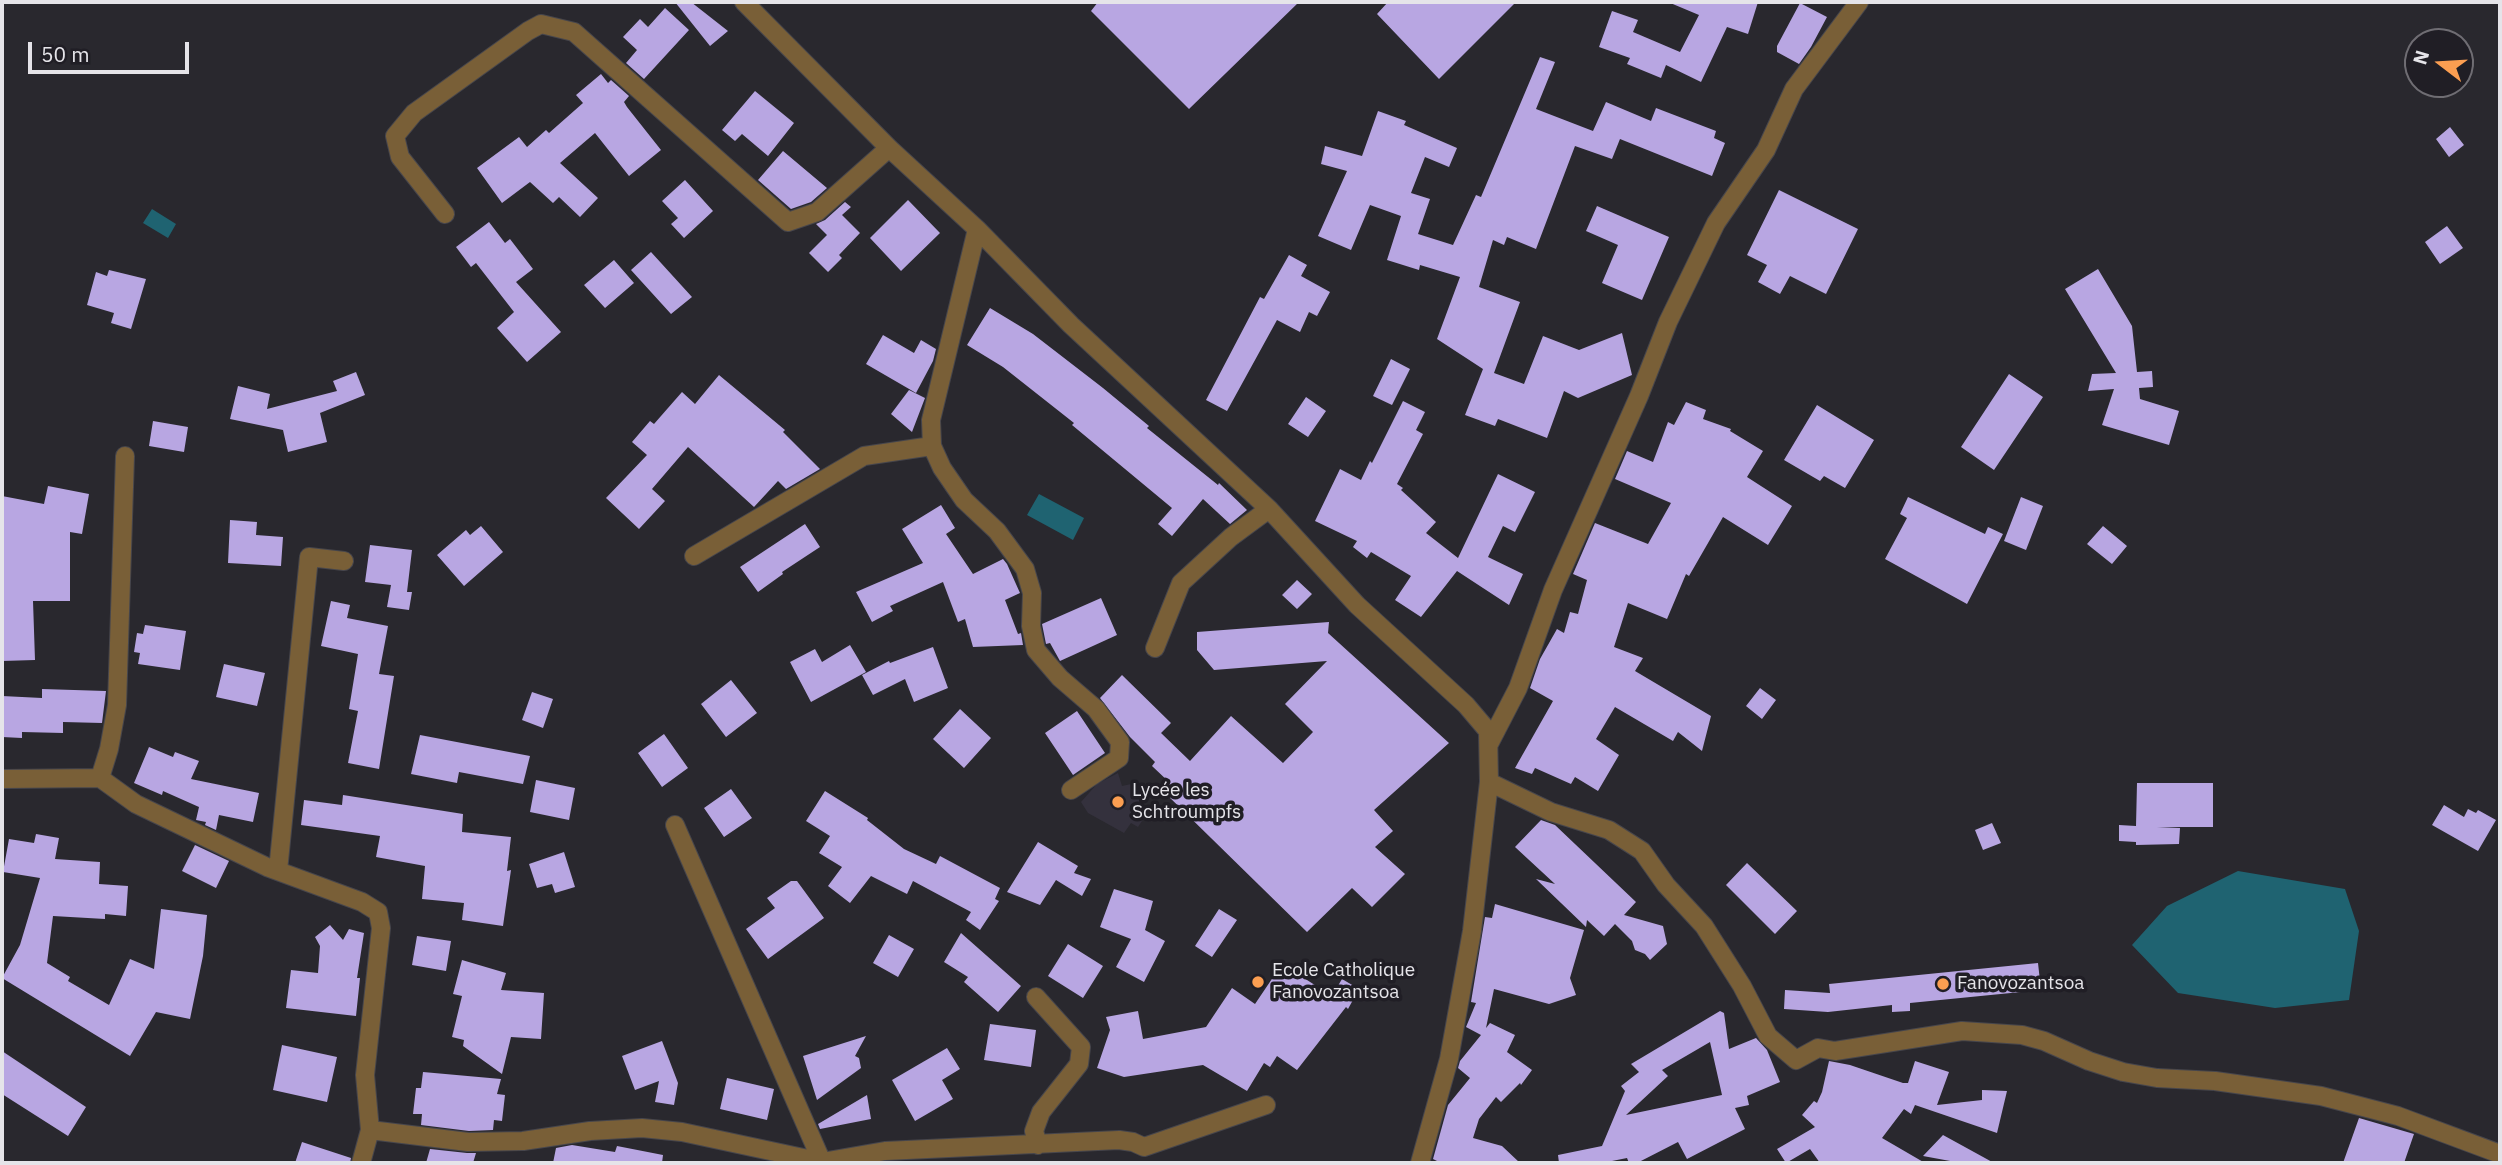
<!DOCTYPE html>
<html>
<head>
<meta charset="utf-8">
<style>
  body { margin:0 }
  #map { position:relative; width:2502px; height:1165px; overflow:hidden; background:#29282e; font-family:"IBM Plex Sans",sans-serif }
  canvas { display:block }
  .frame { position:absolute; inset:0; border:4px solid #e5e4e9; pointer-events:none }
  .north { position:absolute; left:2404px; top:28px; width:70px; height:70px; box-sizing:border-box; background:#201e25; border:2px solid #6f6d73; border-radius:50%; rotate:287deg; font-size:19px; font-weight:700; line-height:28px; text-align:center; color:#e5e4e9 }
  .north::after { content:''; display:block; margin:auto; width:24px; height:32px; background:#fb9e51; clip-path:polygon(50% 0,100% 100%,50% 72%,0 100%) }
  .scale { position:absolute; left:28px; top:42px; width:161px; height:32px; box-sizing:border-box; border:4px solid #e5e4e9; border-top:0; padding-left:9px; font-size:21px; line-height:24px; white-space:nowrap; color:#e5e4e9; -webkit-text-stroke:5px #201e25; paint-order:stroke }
</style>
</head>
<body>
<div id="map">
<canvas width="2502" height="1165"></canvas>
<div class="frame"></div>
<div class="north">N</div>
<div class="scale">50 m</div>
</div>
<script>
const ctx = document.querySelector('canvas').getContext('2d');
ctx.lineJoin = 'round';
function fill(path, color) { ctx.fillStyle = color; ctx.fill(path, 'evenodd'); }
function trace(path, color, width, dash) { ctx.strokeStyle = color; ctx.lineWidth = width; ctx.lineCap = dash ? 'butt' : 'round'; ctx.setLineDash(dash || []); ctx.stroke(path); }
function drawText(font, color, halo, rows, align = 'center') {
  ctx.font = font + ' "IBM Plex Sans",sans-serif'; ctx.lineWidth = 7; ctx.setLineDash([]); ctx.textBaseline = 'middle'; ctx.strokeStyle = halo; ctx.fillStyle = color; for (const [text, x, y, turn = 0] of rows) {
    ctx.save(); ctx.translate(x, y); ctx.rotate((+turn || 0) * Math.PI / 180); ctx.textAlign = isNaN(turn) ? turn : align; if (halo) ctx.strokeText(text, 0, 0); ctx.fillText(text, 0, 0); ctx.restore();
  }
}
fill(new Path2D(`
  M1118,773L1122,786L1136,783L1141,806L1148,812L1138,827L1131,823L1124,833L1088,813L1081,802L1097,784Z`), '#34313d');
fill(new Path2D(`
  M152,209L176,224L168,238L143,223Z
  M1039,494L1084,518L1073,540L1027,515Z
  M2238,871L2345,889L2359,931L2349,1000L2275,1008L2178,993L2132,945L2167,906Z`), '#1f6371');
fill(new Path2D(`
  M675,2H691L728,31L710,46Z
  M1098,2H1299L1189,109L1091,11Z
  M1388,2H1516L1439,79L1377,14Z
  M1668,2H1758L1748,34L1727,27L1701,82L1666,65L1661,78L1627,64L1630,58L1599,47L1612,11L1638,20L1633,32L1680,52L1699,15Z
  M1800,3L1827,17L1811,47L1799,64L1777,52V46Z
  M665,8L689,30L644,79L626,63L637,50L623,37L640,19L648,27Z
  M1540,57L1555,62L1536,109L1593,131L1606,102L1651,121L1656,108L1716,131L1714,138L1725,143L1712,176L1620,139L1612,159L1575,146L1536,249L1507,237L1504,245L1493,240L1479,287L1520,302L1494,373L1524,384L1543,336L1579,350L1622,333L1632,375L1578,398L1564,391L1547,438L1498,419L1495,426L1465,415L1483,369L1437,339L1460,277L1420,265L1419,270L1387,260L1401,216L1370,205L1351,250L1318,236L1347,171L1321,164L1325,146L1362,156L1378,111L1406,121L1404,125L1457,148L1449,167L1425,157L1411,193L1430,199L1418,234L1453,245L1476,195L1481,197Z
  M601,74L608,83L611,80L629,96L624,102L627,107L661,150L629,176L595,133L560,163L598,198L580,217L559,197L553,203L530,182L502,203L477,168L519,137L527,147L546,130L549,133L583,103L576,95Z
  M755,91L794,123L768,156L742,134L735,141L722,130Z
  M2450,127L2464,145L2449,157L2436,139Z
  M783,151L827,188L811,202L791,209L758,180Z
  M685,180L713,211L684,238L671,224L678,218L662,201Z
  M1779,190L1858,229L1826,294L1790,276L1780,294L1758,282L1767,265L1747,255Z
  M908,200L940,233L901,271L870,238Z
  M845,202L851,207L842,215L860,233L839,255L842,258L828,272L809,253L827,235L816,224L825,220Z
  M1597,206L1669,237L1642,300L1602,283L1618,245L1586,231Z
  M489,222L505,243L510,239L533,269L516,282L561,332L527,362L497,328L514,312L476,263L471,267L456,247Z
  M2447,226L2463,248L2440,264L2425,242Z
  M651,252L692,297L671,314L631,270Z
  M1289,255L1307,265L1301,276L1330,292L1317,316L1309,312L1300,332L1277,320L1227,411L1206,400L1260,297L1264,299Z
  M614,260L634,283L605,308L584,285Z
  M2098,269L2132,326L2137,372L2152,371L2153,387L2139,388L2140,399L2179,411L2169,445L2102,425L2114,389L2088,391L2092,374L2116,373L2065,289Z
  M109,270L146,279L131,329L111,323L114,313L87,305L96,272L107,276Z
  M990,308L1033,334L1103,388L1149,426L1147,428L1218,485L1219,483L1247,510L1230,524L1203,499L1172,536L1158,524L1172,508L1072,425L1074,423L1003,367L967,345Z
  M883,335L914,353L921,340L936,349L933,361L916,393L866,364Z
  M1391,359L1410,369L1392,405L1373,396Z
  M356,372L365,395L320,413L327,442L288,452L283,430L230,419L238,386L270,394L267,409L337,391L333,381Z
  M2009,374L2043,397L1994,470L1961,447Z
  M719,375L785,430L783,432L820,469L786,489L778,481L754,507L688,447L652,489L665,501L639,529L606,498L647,455L632,442L650,421L654,424L682,392L695,404Z
  M909,390L925,398L912,432L891,414Z
  M1306,397L1326,411L1308,437L1288,424Z
  M1403,401L1425,412L1416,430L1423,434L1397,484L1403,488L1401,490L1436,522L1426,533L1458,558L1498,474L1535,492L1515,532L1503,526L1488,557L1523,574L1509,605L1457,571L1421,617L1395,600L1411,576L1371,552L1367,558L1353,547L1357,541L1315,521L1340,469L1361,480L1370,461L1372,463Z
  M1686,402L1706,410L1703,419L1731,429L1730,431L1763,451L1747,477L1792,506L1768,545L1723,517L1689,576L1686,574L1667,619L1628,603L1614,647L1643,658L1635,671L1711,716L1702,751L1678,732L1673,741L1615,707L1596,739L1619,755L1598,791L1575,777L1571,784L1535,768L1532,774L1515,768L1553,701L1530,688L1540,659L1557,629L1564,633L1570,612L1578,614L1587,580L1573,574L1595,523L1648,544L1671,503L1615,479L1627,451L1653,462L1668,422L1674,425Z
  M1817,405L1874,440L1845,488L1824,476L1820,481L1784,460Z
  M153,421L188,427L184,452L149,446Z
  M48,486L89,494L82,534L70,532V601H33L35,660L2,661V496L44,504Z
  M1908,497L1985,534L1988,527L2003,534L1967,604L1885,559L1907,518L1900,514Z
  M2021,497L2043,506L2026,550L2004,541Z
  M941,505L955,528L946,534L973,574L1003,559L1007,564L1020,593L1005,600L1018,634L1021,633L1023,645L973,647L965,619L958,622L943,582L890,606L893,611L872,622L856,592L923,563L902,529Z
  M230,520L257,522L256,535L283,537L281,566L228,563Z
  M805,524L820,547L782,572L783,574L758,592L740,567Z
  M481,526L503,552L464,586L437,555L466,530L470,535Z
  M2103,526L2127,546L2112,564L2087,544Z
  M370,545L412,550L407,592H412L409,610L387,607L391,585L365,582Z
  M1297,580L1312,594L1297,609L1282,595Z
  M1101,598L1117,635L1060,661L1050,643L1046,644L1042,624Z
  M331,601L350,605L347,618L388,626L379,674L394,676L379,769L348,763L358,711L349,709L358,654L321,646Z
  M1329,622L1328,633L1449,743L1374,810L1393,831L1375,847L1405,874L1372,907L1352,888L1307,932L1163,791L1170,783L1152,766L1155,762L1130,737L1100,698L1122,675L1171,723L1161,733L1190,761L1231,716L1283,763L1313,732L1285,704L1327,661L1214,670L1197,650V632Z
  M145,625L186,631L180,670L138,664L140,653L134,652L137,633L143,634Z
  M850,645L866,672L811,702L790,662L815,649L822,662Z
  M933,647L948,688L914,702L905,679L873,695L862,675L889,661L890,663Z
  M224,664L265,673L257,706L216,697Z
  M731,680L757,713L726,737L701,704Z
  M1760,688L1776,700L1762,719L1746,706Z
  M42,689L106,691L102,723L63,722V733L22,732V738L2,737V696L42,698Z
  M532,692L553,699L543,728L522,720Z
  M960,709L991,738L964,768L933,739Z
  M1077,711L1105,753L1073,775L1045,733Z
  M664,734L688,768L662,787L638,753Z
  M420,735L530,756L523,784L459,772L457,783L411,774Z
  M149,747L173,757L175,752L199,761L191,779L259,793L253,822L219,815L216,830L205,825L206,822L196,820L199,807L163,791L162,795L134,783Z
  M536,780L575,788L569,820L530,812Z
  M2137,783H2213V827H2157L2180,828L2179,844L2136,845V842L2119,841V825L2136,826Z
  M731,789L752,818L724,837L704,808Z
  M825,791L868,818L867,820L904,849L936,864L940,856L1000,888L995,899L999,901L980,930L966,920L971,912L913,881L907,894L871,876L850,903L828,886L842,867L819,853L830,836L806,821Z
  M343,795L463,814L462,832L511,837L507,871L511,870L503,926L462,920L464,903L422,899L425,866L376,857L380,836L301,825L304,800L342,805Z
  M2444,805L2464,817L2468,809L2476,813L2478,810L2496,820L2478,851L2432,825Z
  M1541,820L1555,825L1636,902L1624,915L1663,926L1667,944L1650,960L1645,954L1635,950L1632,941L1615,924L1604,936L1587,920L1586,927L1536,879L1555,884L1515,847Z
  M1992,823L2001,843L1983,850L1975,830Z
  M36,834L59,838L55,859L100,862L99,884L128,886L126,916L105,914V919L53,916L47,963L70,977L68,981L109,1005L130,959L154,969L161,909L207,915L203,956L190,1019L156,1012L130,1056L2,978L20,945L40,878L3,872L9,839L34,843Z
  M1038,842L1078,866L1074,873L1091,879L1082,896L1056,880L1040,905L1007,892Z
  M195,845L229,861L216,888L182,871Z
  M564,852L575,887L555,893L552,884L537,888L529,864Z
  M1747,863L1797,911L1775,934L1726,885Z
  M791,881H797L824,918L768,959L746,929L775,908L767,898Z
  M1114,889L1153,901L1145,930L1165,941L1144,982L1116,967L1131,939L1100,927Z
  M1495,904L1584,930L1570,978L1576,995L1549,1004L1494,989L1486,1028L1490,1023L1515,1035L1507,1052L1532,1070L1521,1085L1520,1083L1501,1102L1496,1097L1479,1119L1473,1138L1502,1146L1520,1163H1441L1433,1159L1448,1105L1470,1078L1458,1068L1460,1061L1481,1035L1466,1027L1476,1003L1471,1002L1485,917L1492,918Z
  M1219,909L1237,920L1212,957L1195,946Z
  M330,925L343,940L349,929L364,933L357,978H360L356,1016L286,1008L291,970L318,973L320,946L315,937Z
  M961,933L1021,986L998,1012L964,982L968,977L944,962Z
  M889,935L914,949L898,977L873,963Z
  M417,936L451,941L446,971L412,965Z
  M1068,944L1103,966L1083,998L1048,976Z
  M462,960L506,973L501,990L544,993L541,1039L511,1037L502,1074L463,1046L464,1040L452,1037L462,996L453,994Z
  M2038,963L2041,990L1910,1003V1011L1892,1012V1005L1828,1012L1784,1009L1785,990L1830,993L1829,984Z
  M1282,964L1332,996L1342,979L1359,989L1348,1009L1346,1007L1297,1070L1277,1056L1270,1067L1264,1063L1247,1091L1203,1065L1124,1077L1097,1068L1110,1030L1106,1017L1138,1011L1143,1039L1206,1027L1232,988L1255,1004Z
  M1720,1011L1724,1013L1729,1049L1756,1038L1767,1050L1780,1082L1747,1096L1749,1105L1735,1108L1745,1129L1687,1159L1678,1142L1637,1163H1629L1627,1158L1602,1163H1559L1558,1155L1602,1146L1625,1091L1621,1086L1639,1072L1631,1064ZM1710,1042L1722,1095L1626,1115L1668,1076L1662,1070Z
  M990,1024L1036,1030L1031,1067L984,1060Z
  M866,1036L855,1056L859,1058L861,1068L817,1100L803,1056Z
  M662,1041L678,1083L674,1105L655,1102L659,1081L635,1090L622,1056Z
  M282,1045L337,1057L327,1102L273,1090Z
  M947,1048L960,1069L942,1080L953,1099L915,1121L892,1080Z
  M2,1051L86,1107L68,1136L2,1094Z
  M1829,1061L1850,1065L1903,1083H1908L1915,1061L1949,1072L1937,1105L1982,1100V1090L2007,1091L1997,1133L1915,1105L1911,1114L1904,1109L1882,1138L1925,1163H1820L1810,1149L1786,1163L1777,1149L1815,1127L1802,1115L1814,1101L1817,1103L1822,1092Z
  M423,1072L501,1079L497,1094L505,1095L502,1121L494,1120L493,1130L469,1131L421,1125L422,1114H413L416,1088H421Z
  M727,1078L774,1089L767,1120L720,1109Z
  M867,1095L871,1119L820,1129L818,1124Z
  M2359,1118L2414,1134L2404,1163H2343Z
  M1943,1135L1994,1163H1961L1923,1156Z
  M302,1142L351,1158L350,1163H295Z
  M572,1145L615,1152L617,1146L663,1155L662,1163H553L556,1148Z
  M430,1149L467,1153H476L473,1163H426Z`), '#b8a6e2');
const minor = new Path2D(`
  M744,2L889,148L977,229L1071,325L1269,509L1357,605L1466,705L1488,731L1489,782L1472,931L1449,1059L1420,1163
  M445,214L400,157L395,136L414,113L528,31L541,24L574,32L788,222L817,212L889,148
  M977,229L931,420L932,446L942,468L964,500L997,531L1025,569L1032,593L1031,626L1036,650L1060,678L1096,709L1120,742L1119,758L1071,790
  M694,556L864,456L932,446
  M1155,648L1181,583L1231,537L1269,509
  M1489,744L1518,688L1553,590L1639,396L1668,322L1716,223L1766,150L1794,89L1859,2
  M100,778L109,749L117,705L125,456
  M2,779L100,778L136,804L267,867L362,902L378,912L381,928L365,1075L370,1130L361,1163
  M1489,782L1551,812L1609,830L1642,851L1666,885L1704,926L1742,986L1768,1036L1796,1060L1818,1048L1835,1051L1962,1031L2022,1035L2044,1041L2089,1061L2123,1072L2157,1078L2215,1081L2321,1096L2398,1116L2500,1154
  M675,825L822,1162
  M278,871L309,557L344,561
  M1036,997L1081,1047L1079,1064L1041,1112L1034,1131L1038,1145
  M370,1130L468,1142L523,1141L590,1131L642,1128L682,1132L822,1162L885,1151L1119,1140L1133,1142L1144,1147L1266,1105`);
trace(minor, '#47464c', 20);
trace(minor, '#795f37', 18);
for (const [x, y, r, color] of [
  [1118,802,7,"#fb9e51"],
  [1258,982,7,"#fb9e51"],
  [1943,984,7,"#fb9e51"]
]) { const dot = new Path2D(); dot.arc(x, y, r, 0, 2 * Math.PI); ctx.fillStyle = color; ctx.fill(dot); trace(dot, '#201e25', 2.5); }
drawText('19px', '#e5e4e9', '#201e25', [
  ["Lycée les",1132,791],
  ["Schtroumpfs",1132,813],
  ["Ecole Catholique",1272,971],
  ["Fanovozantsoa",1272,993],
  ["Fanovozantsoa",1957,984]
], 'left');
</script>
</body>
</html>
